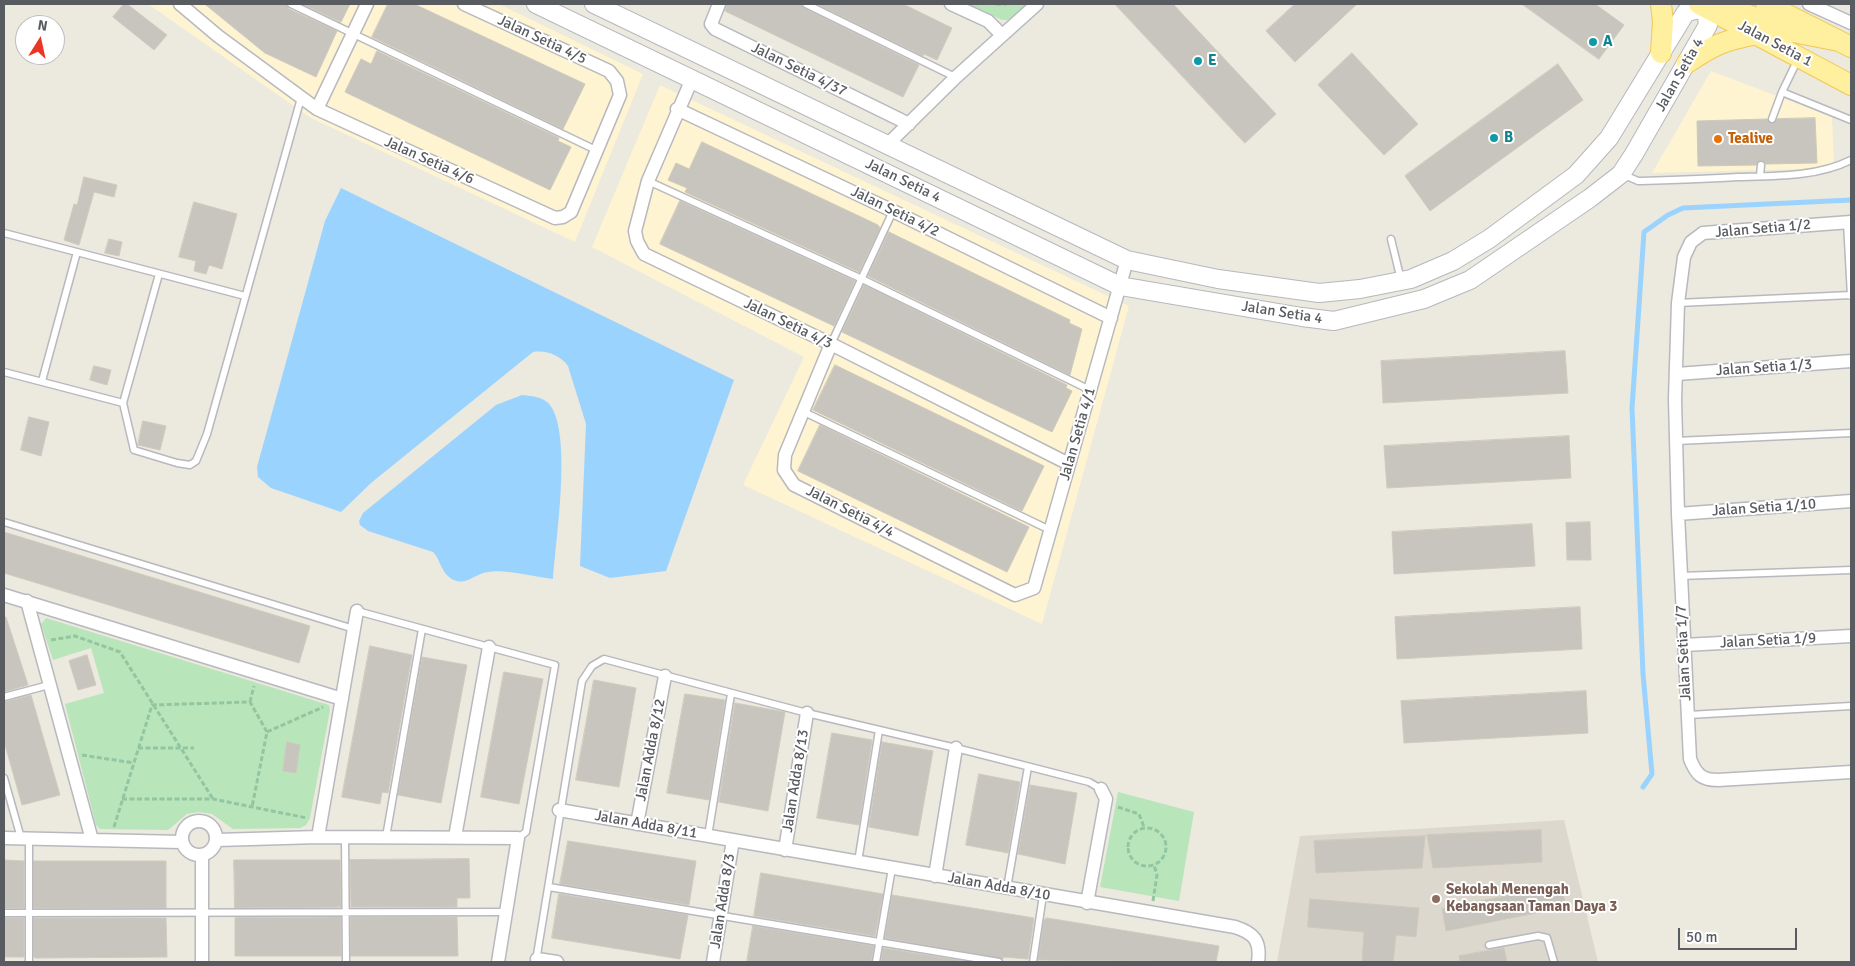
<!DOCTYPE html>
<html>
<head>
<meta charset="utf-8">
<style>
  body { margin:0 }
  #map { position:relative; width:1855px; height:966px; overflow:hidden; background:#ece9de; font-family:Signika,sans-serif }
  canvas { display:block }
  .frame { position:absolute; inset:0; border:5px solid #585b60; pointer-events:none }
  .north { position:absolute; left:15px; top:15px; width:50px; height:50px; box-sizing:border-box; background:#fff; border:1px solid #bcbdbf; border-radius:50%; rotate:10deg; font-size:14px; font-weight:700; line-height:20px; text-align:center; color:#585b60 }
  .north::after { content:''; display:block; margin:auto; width:18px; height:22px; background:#ec3524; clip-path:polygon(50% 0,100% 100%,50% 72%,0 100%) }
  .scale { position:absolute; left:1678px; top:928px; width:119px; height:22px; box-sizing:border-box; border:2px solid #585b60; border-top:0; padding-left:6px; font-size:15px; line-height:18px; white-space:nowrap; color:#585b60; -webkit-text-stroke:4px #fff; paint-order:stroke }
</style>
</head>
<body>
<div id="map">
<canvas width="1855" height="966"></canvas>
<div class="frame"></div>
<div class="north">N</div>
<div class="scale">50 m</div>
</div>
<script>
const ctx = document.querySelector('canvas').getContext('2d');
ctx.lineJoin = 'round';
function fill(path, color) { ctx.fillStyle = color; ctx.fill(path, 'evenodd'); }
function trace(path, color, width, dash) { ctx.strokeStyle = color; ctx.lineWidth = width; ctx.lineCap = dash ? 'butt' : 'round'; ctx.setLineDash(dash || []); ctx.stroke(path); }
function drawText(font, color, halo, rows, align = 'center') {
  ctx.font = font + ' Signika,sans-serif'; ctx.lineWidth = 4; ctx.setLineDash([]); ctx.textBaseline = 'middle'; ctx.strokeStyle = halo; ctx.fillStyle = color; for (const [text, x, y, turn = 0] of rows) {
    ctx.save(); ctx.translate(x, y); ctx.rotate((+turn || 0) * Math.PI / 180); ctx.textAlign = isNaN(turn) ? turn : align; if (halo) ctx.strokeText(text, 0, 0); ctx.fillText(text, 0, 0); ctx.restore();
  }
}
fill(new Path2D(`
  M148,4H499L643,74L575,242L311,118Z
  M1711,71L1832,117L1834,164L1804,169L1652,173Z
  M660,85L1129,306L1042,624L743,485L804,357L592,247Z`), '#fef4d1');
fill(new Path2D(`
  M1564,820L1598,962H1277L1300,836Z`), '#dcd8cd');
fill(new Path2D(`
  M968,4H1027L1008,20H1002Z
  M46,618L329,705L330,710L310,818L306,825L300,828L233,829L212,814L199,812L187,814L168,830L100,829L96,825L65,704L104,693L91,648L53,660L41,624Z
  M1118,792L1194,812L1179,901L1100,887Z`), '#b9e5ba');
fill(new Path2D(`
  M341,188L734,380L666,571L610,578L580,566L586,424L568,366C560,355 546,350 533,352L371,483L341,512L271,488L258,477L257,467L325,221Z
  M522,395C533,396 546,397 552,408C571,441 556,538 553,579C534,577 506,569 488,572C473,574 464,589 449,577C441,571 440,559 433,552L368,531L360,525L359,521L363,513L496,405Z`), '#9bd3ff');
trace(new Path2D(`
  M1643,787L1652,774L1643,674L1632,408L1644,232L1668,215L1683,208L1851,200`), '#9bd3ff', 5);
const building = new Path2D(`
  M124,4H127L167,35L154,50L113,17Z
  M205,4H286L289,9L337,31L316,77L265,53Z
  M302,4H350L341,22Z
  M388,4H414L585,84L563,129L372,37Z
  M727,4H801L804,8L919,65L903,97L725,11Z
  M817,4H903L952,28L937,60L924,54L923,56Z
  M1115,4H1173L1276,114L1245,143Z
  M1295,4H1357L1295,62L1266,31Z
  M1522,4H1595L1624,25L1599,59Z
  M377,51L559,138L558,141L571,147L550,190L345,92L361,59L371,64Z
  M1352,53L1418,124L1384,155L1318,85Z
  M1558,64L1583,100L1430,211L1405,176Z
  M1815,118L1817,163L1766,164L1761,160L1756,165L1698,166L1697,121L1767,119L1772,124L1777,119Z
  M702,142L878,225L880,228L859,272L685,192L687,188L668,180L676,163L689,169Z
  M84,177L117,185L114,197L94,192L79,245L64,240L74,204L77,205Z
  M680,201L855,281L834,326L660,244Z
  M194,202L237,214L222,269L209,265L206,274L194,271L196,261L179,257Z
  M889,232L1070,320L1069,323L1082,329L1070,375L868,276Z
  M109,239L122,242L119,256L105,253Z
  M864,285L1067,385L1066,388L1072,391L1052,432L842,332Z
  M1565,351L1568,393L1383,403L1381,361Z
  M835,365L1044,466L1022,511L813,410Z
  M94,366L111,370L107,385L90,380Z
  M29,417L49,422L41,456L21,450Z
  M143,421L166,426L160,450L138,445Z
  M820,425L1029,527L1007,572L798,471Z
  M1569,436L1571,478L1387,488L1384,446Z
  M1590,522L1591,560H1567L1566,523Z
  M1532,524L1535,566L1394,574L1392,532Z
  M4,532L310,626L299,663L4,573Z
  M1580,607L1582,649L1397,659L1395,617Z
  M4,617H6L28,685L4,692Z
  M370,646L412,655L388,793L382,792L380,804L342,797Z
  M87,655L96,685L78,690L69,661Z
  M422,657L467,665L441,803L398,795Z
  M504,672L543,679L519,804L481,797Z
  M594,680L636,688L619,787L576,780Z
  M1586,691L1588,733L1404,743L1401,701Z
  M685,694L725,700L709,800L667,793Z
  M31,695L60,795L22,805L4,741V702Z
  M735,703L785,712L768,811L719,802Z
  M832,733L872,740L859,825L817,818Z
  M287,742L300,745L296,773L283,771Z
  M882,742L933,751L918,836L869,827Z
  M979,774L1020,782L1008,853L966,845Z
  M1030,785L1077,793L1065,864L1018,854Z
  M1541,830L1542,862L1433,868L1427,835Z
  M1425,836L1422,868L1316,873L1314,841Z
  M568,841L696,861L689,905L560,884Z
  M469,859L470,898H457V907H351L350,860Z
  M4,860L24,861V908H4Z
  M234,860H340L341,907L235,908Z
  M34,861H166V908H34Z
  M761,873L883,894L875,936L754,916Z
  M1561,885L1566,907L1446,931L1442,909Z
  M559,894L688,915L680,959L552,938Z
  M892,895L1034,918L1028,959L1003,957V959L885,938Z
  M1310,899L1419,908L1416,937L1396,935L1393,962H1362L1364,932L1308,927Z
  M341,917V956H235V918Z
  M351,917H457L458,956H351Z
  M4,918H24V957H4Z
  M34,918H166L167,957L36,958L34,957Z
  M1047,918L1219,946L1216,962L1038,960L1044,920Z
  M753,926L874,946L871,962H747Z
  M883,948L970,962H881Z
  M1504,948L1507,962H1460L1459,956Z`);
fill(building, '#c8c5be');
trace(building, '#d0cabd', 1);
const lane = new Path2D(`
  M291,4L598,151
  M806,4L955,77
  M1798,59L1782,92L1851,120
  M1772,119L1782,92
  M1622,174L1638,181C1671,180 1705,179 1738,177C1775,176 1817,177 1851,160
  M1760,176L1761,165
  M648,181L862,279L1090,390
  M1847,222L1851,296
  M4,233L245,296
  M1391,239L1401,280
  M1678,303L1851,295
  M831,344L893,211
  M4,372L123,403L134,450L177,463L190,465L196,461L207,434L301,98
  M42,381L77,252
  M123,403L159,274
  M804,412L1050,530
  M1676,441L1851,433
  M4,522L354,629
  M1680,576L1851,570
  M357,611L555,665L526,832L518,838
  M4,697L49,685
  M1688,715L1851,706
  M4,778L21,838
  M708,836L731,694
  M386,837L422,629
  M345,838L346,962
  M858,862L879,730
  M549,887L999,962
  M1007,888L1028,767
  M4,913L506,912
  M1489,945L1538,936L1547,938L1554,962
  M536,961L582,681L592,666L604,659L807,713L956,748L1089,782L1101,789
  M29,962V839
  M876,962L892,868
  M1033,962L1043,895`);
const street = new Path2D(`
  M180,4L218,36L317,109L555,218L563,217L571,212L620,95L617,81L609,71L464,4
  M719,4L711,24L715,29L909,124
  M951,4L988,21L1002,35
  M1809,4L1851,23
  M692,79L648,181L635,231L637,241L644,254L831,344L1069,464
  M317,109L367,4
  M677,109L893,211L1111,318
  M887,145L956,77L1037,4
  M1851,222L1703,233L1691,242L1684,257L1678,303L1675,399L1678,514L1690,759C1696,774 1701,780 1718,780L1851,772
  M831,344L785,455L784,470L794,485L1015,595L1034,588L1127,260
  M1677,374L1851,361
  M1678,514L1851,501
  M4,595L342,699
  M27,601L92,840
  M1684,645L1851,636
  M559,810L1235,927C1254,933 1261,941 1258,962
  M182 838a17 17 0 1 1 34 0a17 17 0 1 1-34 0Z
  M637,824L665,676
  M318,837L357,611
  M455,837L489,647
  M4,838L182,842
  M217,840L318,837L518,838L498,962
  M785,850L807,713
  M935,876L956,748
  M1087,903L1106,799L1101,789
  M537,959L557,962
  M202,962V856
  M713,962L733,840`);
const secondary = new Path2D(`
  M536,4L1120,286L1302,317L1334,321L1424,299L1470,280L1590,198L1621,174L1634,154L1708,25L1706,8L1686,12L1609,138L1576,175L1489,239L1453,261L1411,279L1360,289L1319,293L1218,279L1127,260L594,4`);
const primary = new Path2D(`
  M1661,4L1663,22L1661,53
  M1699,4L1851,85
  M1766,4L1851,47
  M1726,6L1788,31L1839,41
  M1687,63C1715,44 1723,41 1757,34`);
trace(lane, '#b7b9be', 9);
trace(street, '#b7b9be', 15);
trace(secondary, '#b5b8be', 20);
trace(primary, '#f4c74f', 22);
trace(new Path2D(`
  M996,4H1006
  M51,640L75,636L120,652L213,799
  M250,702L254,686
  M267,732L323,707
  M138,748H194
  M82,755L134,763
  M122,799H213L307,818
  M1118,807L1139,814L1144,827
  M114,827L152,705L250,702L267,732L252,807
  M1128 847a19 19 0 1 1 38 0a19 19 0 1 1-38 0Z
  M1153,901L1157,875L1154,865`), '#92c6a1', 3, [5, 2.5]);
trace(lane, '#fff', 6);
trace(street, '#fff', 12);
trace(secondary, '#fff', 18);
trace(primary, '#fff0a0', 20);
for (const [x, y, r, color] of [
  [1593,42,5,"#0f9aa8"],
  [1198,61,5,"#0f9aa8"],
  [1494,138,5,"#0f9aa8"],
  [1718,139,5,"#e8710a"],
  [1436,899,5,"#8d6e63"]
]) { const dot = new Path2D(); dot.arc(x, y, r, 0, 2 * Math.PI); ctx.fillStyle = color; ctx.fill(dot); trace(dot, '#fff', 2); }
drawText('15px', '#585b60', '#fff', [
  ["Jalan Setia 4/5",542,40,25],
  ["Jalan Setia 1",1775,44,28],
  ["Jalan Setia 4/37",799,70,26],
  ["Jalan Setia 4",1680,75,-60],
  ["Jalan Setia 4/6",429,161,24],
  ["Jalan Setia 4",903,181,26],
  ["Jalan Setia 4/2",895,212,26],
  ["Jalan Setia 1/2",1763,229,-5],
  ["Jalan Setia 4",1282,313,9],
  ["Jalan Setia 4/3",788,324,26],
  ["Jalan Setia 1/3",1764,368,-4],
  ["Jalan Setia 4/1",1078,434,-74],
  ["Jalan Setia 1/10",1764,508,-4],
  ["Jalan Setia 4/4",850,512,27],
  ["Jalan Setia 1/9",1768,641,-3],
  ["Jalan Setia 1/7",1684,653,-93],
  ["Jalan Adda 8/12",651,750,-79],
  ["Jalan Adda 8/13",796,781,-81],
  ["Jalan Adda 8/11",646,825,10],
  ["Jalan Adda 8/10",999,887,10],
  ["Jalan Adda 8/3",723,901,-81]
]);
drawText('bold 15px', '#0d838f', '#fff', [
  ["A",1603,42],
  ["E",1208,61],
  ["B",1504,138]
], 'left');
drawText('bold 15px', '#c56008', '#fff', [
  ["Tealive",1728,139]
], 'left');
drawText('bold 15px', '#785e54', '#fff', [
  ["Sekolah Menengah",1446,890],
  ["Kebangsaan Taman Daya 3",1446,907]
], 'left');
</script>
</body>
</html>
